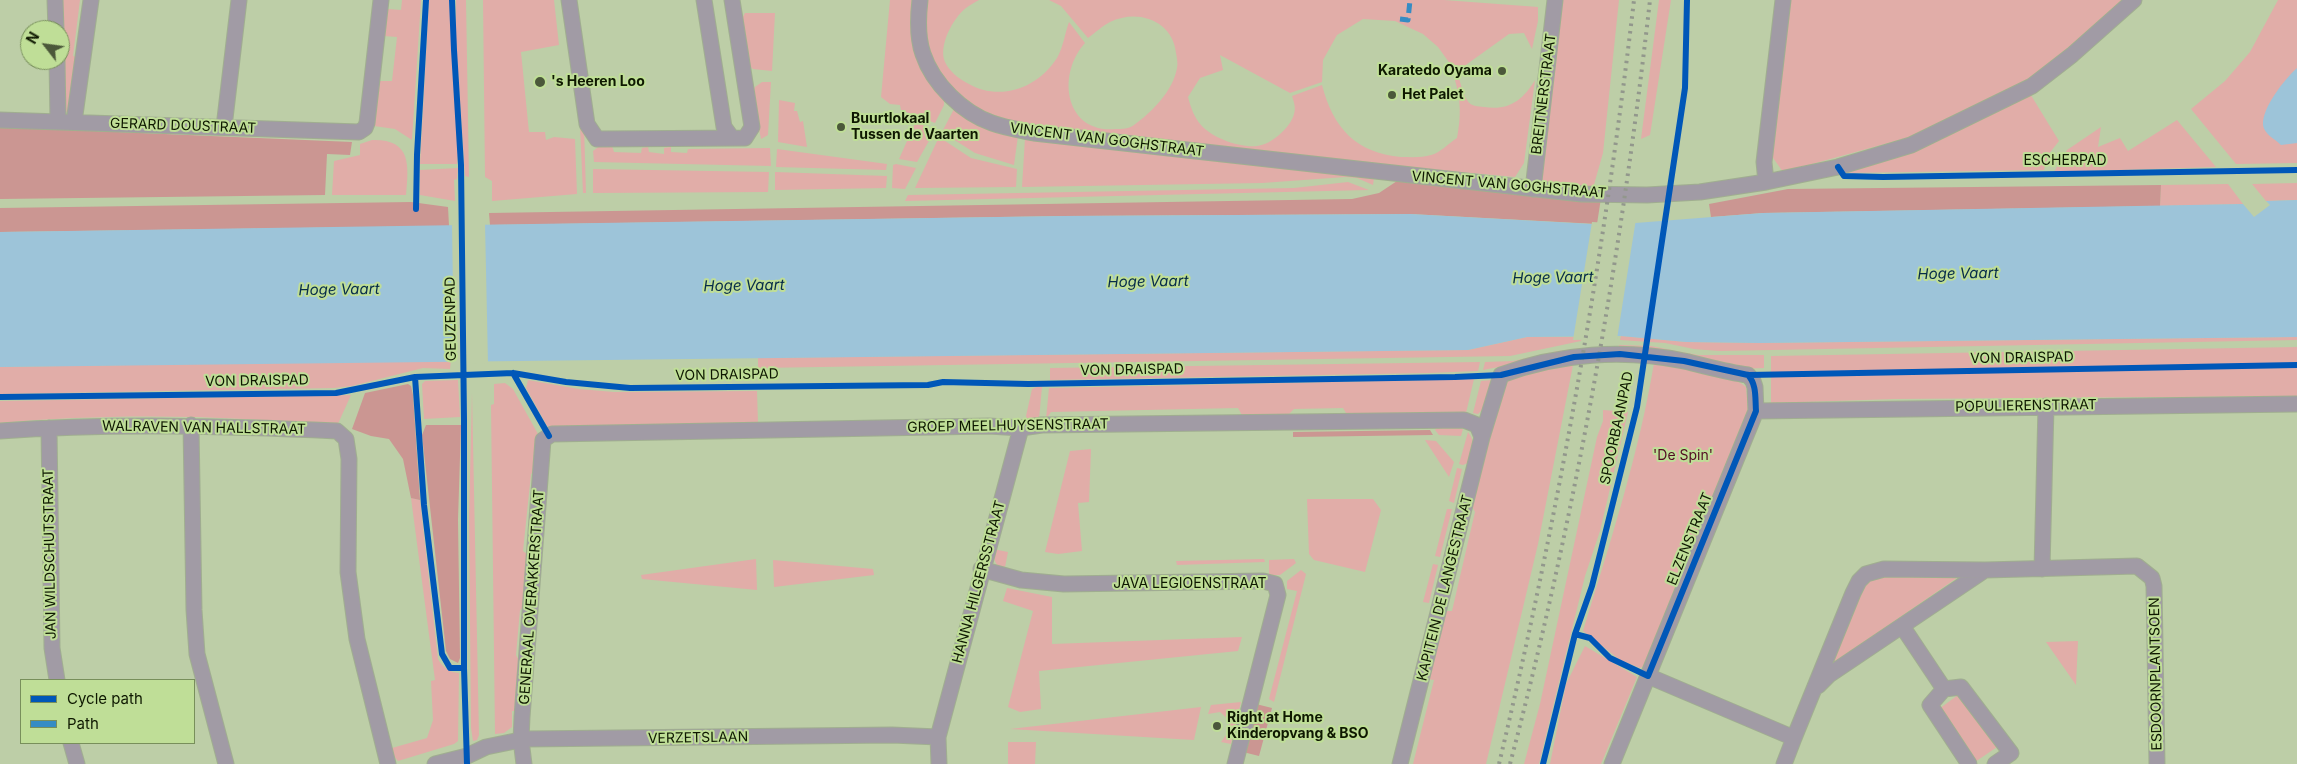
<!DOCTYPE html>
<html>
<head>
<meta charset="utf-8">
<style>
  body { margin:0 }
  #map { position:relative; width:2297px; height:764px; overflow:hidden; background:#bdcea7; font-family:Inter,sans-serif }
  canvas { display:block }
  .legend { position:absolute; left:20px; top:679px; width:175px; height:65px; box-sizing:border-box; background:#bfde97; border:1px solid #788f5b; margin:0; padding:6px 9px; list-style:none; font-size:15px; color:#0e1800 }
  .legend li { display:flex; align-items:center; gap:10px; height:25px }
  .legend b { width:25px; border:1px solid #788f5b }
  .north { position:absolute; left:20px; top:20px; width:50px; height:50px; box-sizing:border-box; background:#bfde97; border:1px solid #788f5b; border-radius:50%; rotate:300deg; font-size:14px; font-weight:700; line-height:20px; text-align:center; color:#0e1800 }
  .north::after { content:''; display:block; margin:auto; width:18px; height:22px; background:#4b583a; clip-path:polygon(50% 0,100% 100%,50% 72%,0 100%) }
</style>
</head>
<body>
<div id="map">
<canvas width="2297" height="764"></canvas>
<ul class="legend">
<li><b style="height:6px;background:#0057b8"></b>Cycle path</li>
<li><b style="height:6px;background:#358cc4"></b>Path</li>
</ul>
<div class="north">N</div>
</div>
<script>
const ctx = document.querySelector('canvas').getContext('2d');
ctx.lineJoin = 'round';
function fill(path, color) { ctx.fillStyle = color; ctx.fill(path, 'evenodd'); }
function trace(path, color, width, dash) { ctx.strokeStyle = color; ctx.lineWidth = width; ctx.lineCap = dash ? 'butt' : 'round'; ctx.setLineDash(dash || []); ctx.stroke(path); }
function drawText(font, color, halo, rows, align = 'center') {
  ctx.font = font + ' Inter,sans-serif'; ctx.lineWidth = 4; ctx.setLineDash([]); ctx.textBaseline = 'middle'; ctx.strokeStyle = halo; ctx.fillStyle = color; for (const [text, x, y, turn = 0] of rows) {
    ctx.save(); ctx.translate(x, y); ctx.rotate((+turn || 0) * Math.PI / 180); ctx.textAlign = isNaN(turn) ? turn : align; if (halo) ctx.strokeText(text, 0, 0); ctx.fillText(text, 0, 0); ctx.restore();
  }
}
fill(new Path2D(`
  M61,0H80L73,56L78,57L69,111L67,112L63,111Z
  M402,0H421L412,140L395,129L374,126L373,123L380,81H392L397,37L384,36L388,9L401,10Z
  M429,0H450L459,143L457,164H420Z
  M456,0H466L469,177L465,176L456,43Z
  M483,0H554L559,45L521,52L529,132H545L546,140L554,137L575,139L577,194L492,201V181L485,177Z
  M890,0H915L914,10L944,98V105L935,123L901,110L900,105L890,104L881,97Z
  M925,0H979C975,2 970,5 966,8C953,18 938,46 945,62C949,71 959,79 967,83C999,102 1037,89 1057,58C1063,48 1065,33 1069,22L1085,43C1056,75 1065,134 1116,129C1122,129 1129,129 1134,125C1152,112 1173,91 1177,68C1178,64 1177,58 1176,53C1173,21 1138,8 1110,22C1102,26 1095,33 1088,38L1061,6L1049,0H1444L1538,7V21L1532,49L1524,33L1509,34L1456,72L1438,47L1423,34L1395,21L1363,19L1337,35L1323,60L1322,82L1290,93L1220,55L1223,70L1200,78L1188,97C1191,108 1194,117 1201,125C1212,138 1240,148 1257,146C1271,145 1291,127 1294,114C1296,108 1294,102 1292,96L1322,85C1333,128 1356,153 1401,157C1410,157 1422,158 1431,155C1440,153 1449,143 1457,138C1461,117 1461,101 1455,80L1459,78C1461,85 1463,94 1467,100C1471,107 1478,106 1484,107C1509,111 1523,100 1535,80L1524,163L1515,177C1392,166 1269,155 1146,140C1091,133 1015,131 966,102C941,87 926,54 923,26C921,18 924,8 925,0Z
  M1560,0H1619L1603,153L1593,188L1544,186L1541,177Z
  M1659,0H1671L1650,135L1641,139Z
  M1789,0H2124L2079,42L2026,82L1910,137L1783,172L1771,155Z
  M2278,0H2297V163L2236,164L2191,109L2225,81L2250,52Z
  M745,13H775L772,71L753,69L748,65L741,21Z
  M762,82H771L768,135L761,139L752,93L755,87Z
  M2029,92L2059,141L2048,155L2044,170L1844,173Z
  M779,100L795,103L794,111H797L800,122L803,121L807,147L778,142Z
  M954,109L967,118L1018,136L1014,165L975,153L942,132Z
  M2177,120L2216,167L2054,172L2067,150L2101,127L2098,147L2120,138L2128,151Z
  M916,121L934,132L917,162L899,159Z
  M580,126H584L586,193H583Z
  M939,137L971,158L1017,169L1016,187L915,188Z
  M1025,138L1374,178L1373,185L1357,178L1345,177L1262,183L1022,187Z
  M372,140C411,139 409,164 406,195H332L334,161L360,155V144Z
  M601,145L612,146L614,152L641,153L642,148L648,147L649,152L664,154V148L671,147V152L687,153L688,149L770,148L771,166L594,162L593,151Z
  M777,149L887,164L886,170L776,167Z
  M896,164L916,168L905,189L892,188L893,165Z
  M458,168L457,179L454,180L455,201L420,195V170Z
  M593,169L769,172L768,192L593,193Z
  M775,172L887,176L886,188L775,190Z
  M1348,182L1369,190L905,201L908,195L1294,188Z
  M2297,183V200L2266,201L2252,184Z
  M2228,184L2243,204L2160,206L2161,185Z
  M1621,336L1686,342L1759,343L2297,337V340L1719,351L1694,349L1665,343L1620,340Z
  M1527,337H1582L1581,341L1510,356L758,368V358L1468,350Z
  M1619,345L1651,346L1698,355H1764V368L1738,369L1618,349Z
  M2297,347V396L1895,399L1771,403V356Z
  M1582,348L1581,351L1483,370L1485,362L1513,361L1557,351Z
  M451,360L450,369L423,368L352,386L334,388L0,394V367Z
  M1480,362L1478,371L1428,373L1050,380V368Z
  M1654,363C1679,367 1726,370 1746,387L1748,409L1644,666L1640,668L1620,660L1583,631C1610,543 1639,454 1654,363Z
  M1565,365H1573L1538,544L1486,764H1413L1434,680L1427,679L1445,611H1452L1475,512L1470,502L1506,381L1528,372L1554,369Z
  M1474,379L1466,413L1348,416L1343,408L1294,409L1289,414L1243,417L1238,408L1051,412L1046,419L1049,388Z
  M458,380L460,417L424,419L422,384L425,381Z
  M528,380L579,389L614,392L757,391L758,423L549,427L547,426L526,388Z
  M1492,380L1482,410L1478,414L1473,413L1481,381Z
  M505,383L513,389L538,434L536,470L531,474L523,551L529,556L526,605L520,610L516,655L521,664L517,711H512V727L504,733L495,734L491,405L494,404V384Z
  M1037,387H1042L1039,419L1028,420L1026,416L1032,389Z
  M472,393L479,735L477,740L473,741L471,728L469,516Z
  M351,395L337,426C230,415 108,413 0,423V401Z
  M1603,410L1628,412L1600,531L1585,576L1539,764H1524L1540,704L1597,437L1603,421Z
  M1440,425L1463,429L1461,436L1439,435L1435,430Z
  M1468,432C1476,442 1473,450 1470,462L1463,465L1459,464Z
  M1425,440L1436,441L1454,462L1449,477Z
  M1091,449L1089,502L1078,503L1082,551L1058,554L1045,552L1070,451Z
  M1457,468L1462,469L1454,503L1449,501Z
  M411,498L420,500L438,659C443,668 449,672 459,673L458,741L454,744L398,761L393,755L392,748L427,738L433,720L431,681L435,680Z
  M1307,499H1373L1381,510L1365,572L1314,560L1309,554Z
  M1447,509H1452L1440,557L1435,556Z
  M993,549L1008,552L1005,567L997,565L992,555Z
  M756,559L757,590L642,579L641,575Z
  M1264,559L1265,562L1177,565L1176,561Z
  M1294,559L1296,563L1280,575H1269V560Z
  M773,560L873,569L874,575L774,587Z
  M1433,564L1438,565L1429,603L1423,602Z
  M1301,570L1306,574L1274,702L1269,699L1297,591L1287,589V581Z
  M1964,573L1831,665L1862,589L1874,576Z
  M1007,588L1052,597V644L1242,637L1238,651L1039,671L1041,709L1020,712L1008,707L1033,611L1003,601Z
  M2078,641L2076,685L2046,642Z
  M1585,646L1637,677L1601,764H1550L1566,684Z
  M1962,692L2000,745L1975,762L1939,709Z
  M1241,702L1231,744L1221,742L1226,735L1230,721L1220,712L1208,714L1211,705Z
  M1201,707L1194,740L1010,729Z
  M1008,742H1036L1035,764H1008Z`), '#e1ada8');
fill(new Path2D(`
  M0,127L352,142L350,155L327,154L325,195L0,199Z
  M1397,181L1601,198L1597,224L1410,214L1064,216L490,225L489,213L1352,199L1379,193Z
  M2161,185L2160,206L1763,213L1711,217L1709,204L1788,189Z
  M411,202L448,207L449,226L0,232V208Z
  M408,384L411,386L413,395L420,500L411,498L403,459L389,439L371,436L352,429L365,393Z
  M426,425H461L458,520L460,658L458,663L450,659L446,651L422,435Z
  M1430,430L1433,435L1293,437V432Z
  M1256,704L1272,708L1259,756L1243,752Z`), '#cb9692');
fill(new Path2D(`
  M2297,68V143L2281,145C2275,139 2264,134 2263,125C2262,107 2285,79 2297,68Z
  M2297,200V337L1759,343L1686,342L1621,336L1527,337L1468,350L0,367V232L1064,216L1410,214L1610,225L1763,213L2243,204L2254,217L2270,205L2266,201Z`), '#9dc4d9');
fill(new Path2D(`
  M1636,219L1617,339L1573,340L1592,222L1610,223Z
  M452,223H485L488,364L454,362Z`), '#bdcea7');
const minor = new Path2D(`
  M55,0L56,30
  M569,0L587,124L597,139L745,138L752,127L732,0
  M704,0L724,127L732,138
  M920,0C918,17 917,37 923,54C933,84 963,113 992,123C1006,128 1020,130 1034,133L1582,194L1647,195L1700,192L1766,182L1838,167L1911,145L2032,86L2072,55L2134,0
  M57,60L58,121
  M0,120L359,132L365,128L367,123L381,0
  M74,122L91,0
  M224,127L239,0
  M1766,182L1764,162L1783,0
  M1533,189L1555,0
  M1756,411L2297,404
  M191,425L194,610L197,654L226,764
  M49,428L52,648L57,680
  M0,431C113,423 225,426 337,431L346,439L349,459L348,572L357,639L388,764
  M1482,437L1501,375C1559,353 1624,349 1684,361C1706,366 1726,372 1748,375L1753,381L1755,387L1756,411L1612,764
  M981,569L1021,580L1064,584L1263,581L1275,584L1278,595L1235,764
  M2042,569L2046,406
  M1902,626L1944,689
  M1648,676L1794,738L1853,593L1859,581L1866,574L1884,569L1985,570L2137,566L2152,578L2154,586L2157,764
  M1818,686L1829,675L1985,570
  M71,743L77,764
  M435,764L467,756L486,747L525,739L892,735L938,737
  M524,764L521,740L522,717L543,440L552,434L989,426L1021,428L1042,425L1464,420L1477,425L1482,437L1400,764
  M939,764L938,737L1021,428
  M1784,764L1794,738
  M1969,764L1930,705L1944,689L1961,687L2011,753L1995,764`);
trace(minor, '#a0ae90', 17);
trace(minor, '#a19ba5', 15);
trace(new Path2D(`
  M1499,764C1559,512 1604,257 1634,0
  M1510,764C1576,513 1621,258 1650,0`), '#92978c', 4, [2.5, 5]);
trace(new Path2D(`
  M1400,19L1408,20L1410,0`), '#358cc4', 5, [10, 5]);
trace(new Path2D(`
  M452,0L454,50L461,165L464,420V668L467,764
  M1838,167L1844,176L1883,177L2297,170
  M416,209L417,155L426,0
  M513,373L549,436
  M415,377L424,505L442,654L450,668H464
  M0,397L336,393L415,377L513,373L566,382L630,388L928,385L943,382L1028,384L1455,377L1501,375L1574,357L1620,354L1684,361L1748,375L2297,365
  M1575,634L1590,638L1610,658L1648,676L1756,411C1755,398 1757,385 1748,375
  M1543,764L1575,634L1592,586L1637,407L1685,88L1687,0`), '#0057b8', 6);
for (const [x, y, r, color] of [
  [1502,71,5,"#4b583a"],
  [540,82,6,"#4b583a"],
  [1392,95,5,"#4b583a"],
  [841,127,5,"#4b583a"],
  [1217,726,5,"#4b583a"]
]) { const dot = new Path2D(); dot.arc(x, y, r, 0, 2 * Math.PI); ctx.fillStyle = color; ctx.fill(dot); trace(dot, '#bfde97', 2); }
drawText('bold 14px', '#0e1800', '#bfde97', [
  ["Karatedo Oyama",1492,71,"right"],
  ["'s Heeren Loo",551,82],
  ["Het Palet",1402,95],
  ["Buurtlokaal",851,119],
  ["Tussen de Vaarten",851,135],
  ["Right at Home",1227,718],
  ["Kinderopvang & BSO",1227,734]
], 'left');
drawText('14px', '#0e1800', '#bfde97', [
  ["BREITNERSTRAAT",1544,94,-83],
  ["GERARD DOUSTRAAT",183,126,2],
  ["VINCENT VAN GOGHSTRAAT",1107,140,7],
  ["ESCHERPAD",2065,161],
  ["VINCENT VAN GOGHSTRAAT",1509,185,5],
  ["GEUZENPAD",451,319,-91],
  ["VON DRAISPAD",2022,358,-1],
  ["VON DRAISPAD",1132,370,-1],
  ["VON DRAISPAD",727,375,-1],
  ["VON DRAISPAD",257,381,-1],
  ["POPULIERENSTRAAT",2026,406,-1],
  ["GROEP MEELHUYSENSTRAAT",1008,426,-1],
  ["WALRAVEN VAN HALLSTRAAT",204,428,1],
  ["SPOORBAANPAD",1617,428,-78],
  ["ELZENSTRAAT",1690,539,-68],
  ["JAN WILDSCHUTSTRAAT",50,554,-91],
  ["HANNA HILGERSSTRAAT",979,582,-75],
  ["JAVA LEGIOENSTRAAT",1190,584],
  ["KAPITEIN DE LANGESTRAAT",1445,588,-76],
  ["GENERAAL OVERAKKERSTRAAT",532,597,-86],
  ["ESDOORNPLANTSOEN",2156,674,-91],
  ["VERZETSLAAN",698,738,-1]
]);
drawText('14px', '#520a22', '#bfde97', [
  ["'De Spin'",1683,456]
]);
drawText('italic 15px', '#062c4a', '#bfde97', [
  ["Hoge Vaart",1958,274,-1],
  ["Hoge Vaart",1553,278,-1],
  ["Hoge Vaart",1148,282,-1],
  ["Hoge Vaart",744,286,-1],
  ["Hoge Vaart",339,290,-1]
]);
</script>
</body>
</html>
